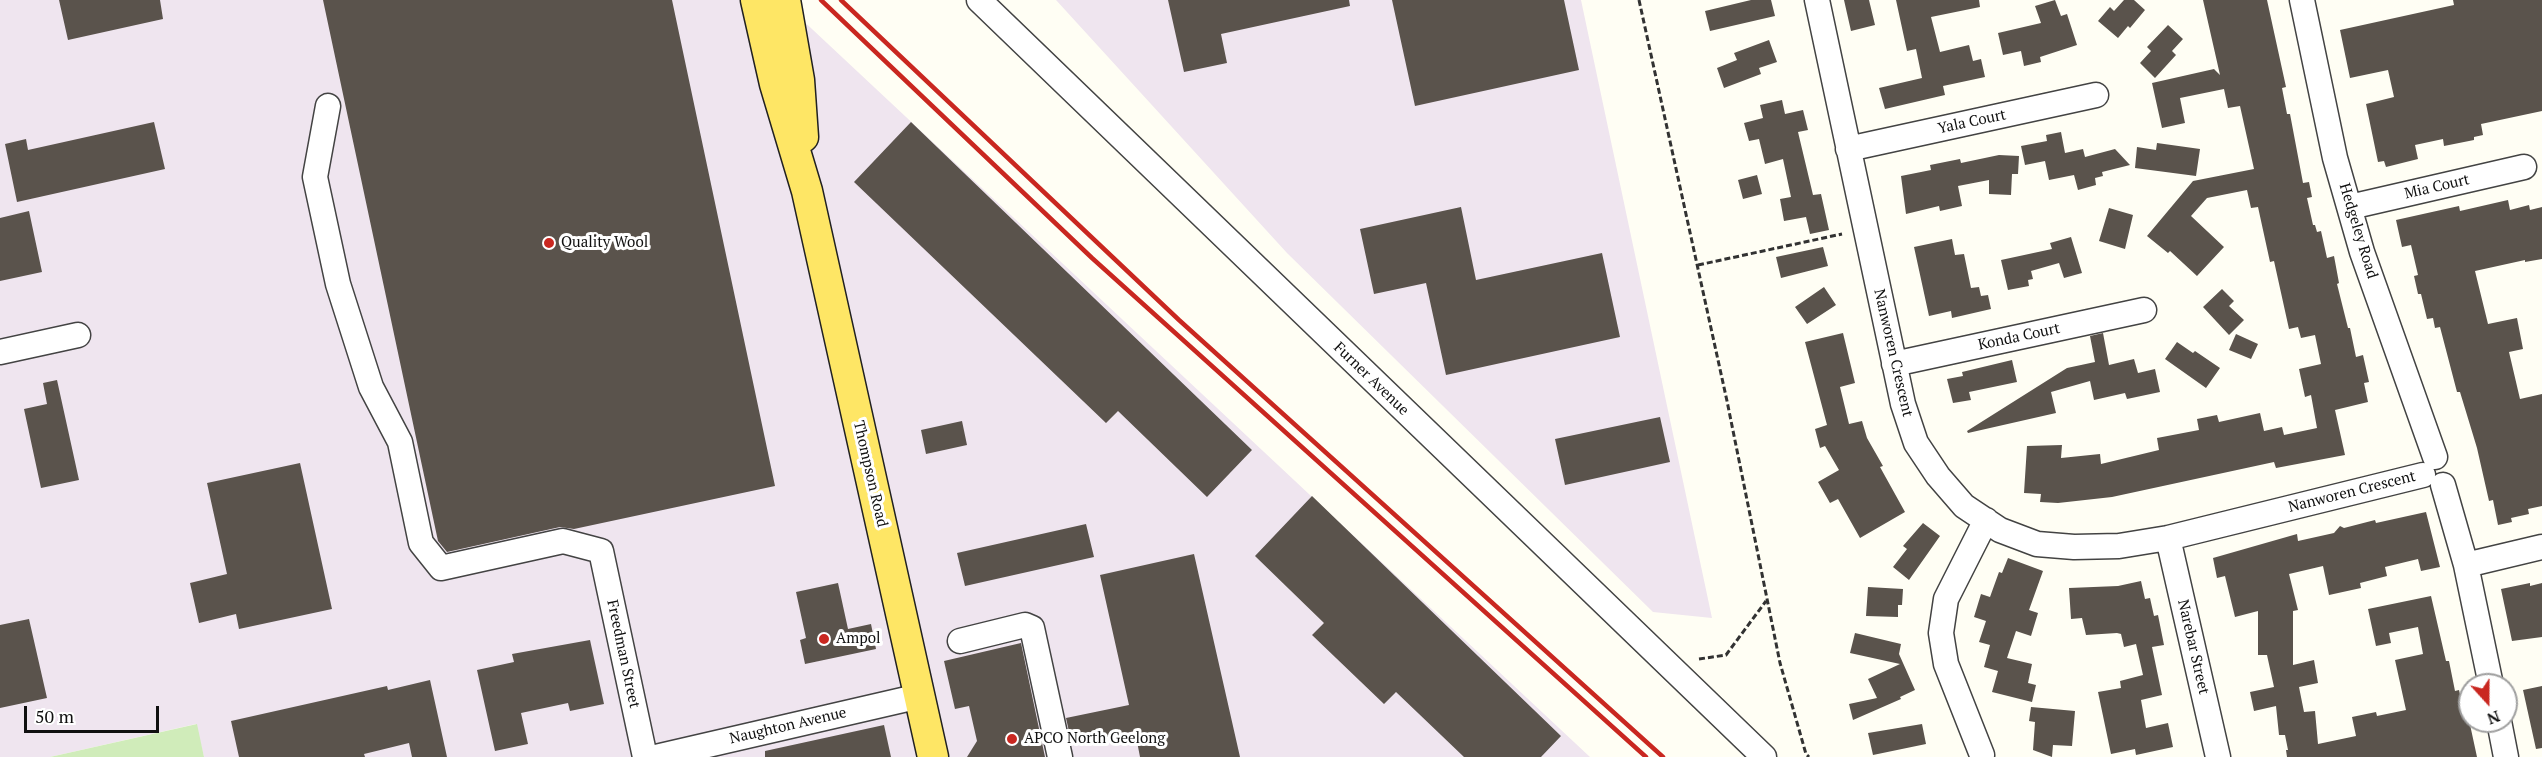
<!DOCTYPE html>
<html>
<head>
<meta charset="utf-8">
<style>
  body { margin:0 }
  #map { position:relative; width:2542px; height:757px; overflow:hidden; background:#fffef4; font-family:"PT Serif",serif }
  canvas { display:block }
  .north { position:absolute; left:2458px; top:673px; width:60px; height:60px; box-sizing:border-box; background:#fff; border:2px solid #9f9f9f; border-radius:50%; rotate:159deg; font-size:16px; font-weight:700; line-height:24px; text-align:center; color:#101010 }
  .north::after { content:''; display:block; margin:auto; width:21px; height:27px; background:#c92720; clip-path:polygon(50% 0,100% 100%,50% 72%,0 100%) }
  .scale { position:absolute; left:24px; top:706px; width:135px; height:27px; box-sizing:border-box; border:3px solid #101010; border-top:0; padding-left:8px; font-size:18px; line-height:21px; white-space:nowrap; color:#101010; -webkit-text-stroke:4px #fff; paint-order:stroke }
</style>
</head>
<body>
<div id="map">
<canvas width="2542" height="757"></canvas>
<div class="north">N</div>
<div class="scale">50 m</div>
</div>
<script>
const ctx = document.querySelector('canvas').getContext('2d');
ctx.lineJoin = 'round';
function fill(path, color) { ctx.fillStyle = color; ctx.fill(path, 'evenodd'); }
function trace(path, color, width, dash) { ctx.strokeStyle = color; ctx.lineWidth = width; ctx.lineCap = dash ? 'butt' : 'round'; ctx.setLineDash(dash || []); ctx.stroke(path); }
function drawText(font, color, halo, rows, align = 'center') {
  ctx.font = font + ' "PT Serif",serif'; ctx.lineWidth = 6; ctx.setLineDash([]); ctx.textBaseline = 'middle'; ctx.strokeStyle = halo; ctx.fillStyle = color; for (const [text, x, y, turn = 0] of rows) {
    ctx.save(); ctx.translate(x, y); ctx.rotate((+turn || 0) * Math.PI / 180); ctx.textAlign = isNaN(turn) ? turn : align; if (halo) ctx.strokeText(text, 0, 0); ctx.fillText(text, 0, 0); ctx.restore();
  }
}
fill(new Path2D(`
  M0,0H781L1590,757H204L196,724L50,757H0Z
  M1056,0H1581L1712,618L1653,612L1287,253Z`), '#efe5ef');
fill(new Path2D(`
  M197,724L204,757H50Z`), '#d0ecba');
fill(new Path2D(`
  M59,0H160L163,19L68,40Z
  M323,0H672L775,486L574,529L560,527L447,552L438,541Z
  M1168,0H1349L1350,6L1221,34L1227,63L1184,72Z
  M1392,0H1564L1579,70L1415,106Z
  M1751,0H1771L1775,16L1710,31L1705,11Z
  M1844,0H1869L1875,25L1851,31Z
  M1896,0H1979L1980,7L1931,17L1940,52L1969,45L1973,61L1981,59L1985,77L1943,86L1945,95L1885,109L1879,88L1922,78L1916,49L1907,51Z
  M2055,0L2061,16L2067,14L2077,45L2040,57L2041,62L2024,66L2021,51L2003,55L1998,33L2041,23L2035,6Z
  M2124,0H2134L2145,10L2130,28L2128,26L2118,38L2098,21L2110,7L2114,11Z
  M2203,0H2267L2286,87L2282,88L2287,114H2290L2303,183L2309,182L2312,197L2307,198L2313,225H2315L2317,232L2321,231L2327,258L2334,256L2339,283L2337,284L2348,328H2350L2356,357L2363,355L2369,382L2364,383L2368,402L2335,410L2345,455L2276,468L2274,462L2112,497L2058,503L2040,502L2041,494L2024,493L2027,446L2062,445L2061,458L2100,454L2101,464L2159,450L2157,438L2199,430L2197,419L2217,415L2219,422L2260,413L2264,431L2282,427L2284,435L2317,428L2311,395L2305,397L2299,369L2321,364L2315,335L2301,338L2298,327L2289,329L2274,261L2270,262L2258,207L2251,208L2247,190L2207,198L2191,216L2224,247L2197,276L2170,251L2168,253L2147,236L2193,181L2254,169L2240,106L2228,108L2224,89L2180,98L2185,123L2162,128L2152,83L2214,69L2220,75Z
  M2453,0H2542V111L2481,124L2483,135L2474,137V140L2444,146L2443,139L2415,145L2418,159L2386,167L2384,161L2378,162L2366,104L2394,97L2388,70L2350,78L2340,30L2454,5Z
  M2168,25L2183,39L2172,51L2176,55L2155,78L2140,63L2151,51L2147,47Z
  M1769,40L1777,62L1759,68L1761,74L1724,88L1717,68L1737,60L1734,53Z
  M1782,100L1785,114L1803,110L1808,130L1798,132L1813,195L1821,194L1829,230L1810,234L1806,217L1784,221L1780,199L1791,197L1783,159L1765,164L1759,139L1749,141L1744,123L1763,118L1760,105Z
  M154,122L165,169L17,202L5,144L26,139L28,150Z
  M911,122L1252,450L1207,497L1118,411L1106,423L854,182Z
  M2061,132L2065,153L2083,149L2085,157L2115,149L2130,165L2102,172L2103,176L2095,178L2096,185L2078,190L2074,175L2049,180L2045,161L2025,165L2021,146L2047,141L2046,135Z
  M2157,143L2200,149L2196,176L2135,168L2137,147L2156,150Z
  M1999,155L2019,156L2018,174H2012L2011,195L1989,194V180L1958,186L1962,206L1940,211L1939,206L1906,214L1901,176L1931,170L1930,165L1960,159L1961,163Z
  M1757,175L1762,194L1743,199L1738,180Z
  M2508,200L2510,210L2529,205L2530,210L2542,207V259L2525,262V260L2475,271L2488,324L2517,318L2523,349L2509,352L2520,399L2542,394V506L2528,509L2529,514L2511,518L2512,522L2498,525L2493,500L2489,501L2477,448L2460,392H2457L2440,327L2435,328L2433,318L2427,319L2421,294H2418L2414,276L2418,275L2411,245L2402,247L2396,220L2459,206L2460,211Z
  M1461,207L1476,280L1602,253L1620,337L1446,375L1426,283L1374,294L1360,229Z
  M2109,208L2133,215L2125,249L2099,241Z
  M29,211L42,272L0,281V218Z
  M2071,237L2082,273L2064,278L2059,263L2031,271L2033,279L2028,280L2029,286L2008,290L2001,260L2052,249L2050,243Z
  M1952,239L1955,255L1964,254L1971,288L1979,287L1981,296L1988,295L1991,309L1952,318L1951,311L1929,316L1914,247Z
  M1823,247L1828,266L1781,278L1776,257Z
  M1824,287L1836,305L1807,324L1795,307Z
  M2222,289L2234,301L2229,306L2244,320L2229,335L2203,307Z
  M1843,333L1855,383L1840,387L1849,424L1862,421L1867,438L1883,466L1880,467L1905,512L1860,538L1838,499L1830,503L1818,482L1839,470L1825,446L1820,448L1815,429L1827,425L1805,342Z
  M2103,333L2109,365L2134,359L2138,373L2155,369L2160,392L2127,399L2125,393L2094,400L2090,381L2051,392L2056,413L1968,433L1967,431L2067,368L2095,362L2090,336Z
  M2236,334L2258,344L2251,359L2229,350Z
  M2177,342L2193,353L2195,351L2220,368L2206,388L2165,359Z
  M2012,360L2017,382L1969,392L1971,400L1953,403L1947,379L1963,376L1962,372Z
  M57,380L79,480L41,488L24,409L47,404L43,383Z
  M1660,417L1670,462L1565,485L1555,439Z
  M962,421L967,445L926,454L921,430Z
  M300,463L332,609L239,629L236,614L199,623L190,583L227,574L207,483Z
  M1312,496L1561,736L1541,757H1464L1396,692L1384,704L1312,635L1324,623L1255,556Z
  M2426,512L2440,567L2421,571L2418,559L2385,567L2387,576L2360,583L2361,588L2329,595L2323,566L2289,574L2298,610L2293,611V665L2314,660L2318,683L2299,687L2304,712L2315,711L2318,744L2356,736L2352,717L2376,712L2377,716L2406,710L2395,660L2423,654L2418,627L2389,633L2391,643L2376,646L2368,609L2431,596L2446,661H2449L2455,691L2459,690L2463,707L2466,706L2477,757H2287L2286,750H2288L2285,735H2279L2276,706L2254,711L2250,692L2274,687L2267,655H2258V611L2235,617L2225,576L2217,578L2213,558L2297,534L2298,541L2334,533L2340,526L2344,528L2375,520L2376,523Z
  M1923,523L1940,536L1909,580L1893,567L1907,549L1903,546Z
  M1086,524L1094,557L965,586L957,553Z
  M1194,554L1240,757H1140L1135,731L1072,745L1066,718L1129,705L1100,575Z
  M2008,558L2043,571L2029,610L2038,613L2031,636L2016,631L2007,658L2032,664L2028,683L2036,685L2032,702L1992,692L1998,671L1984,667L1990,645L1979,642L1986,621L1974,617L1981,594L1990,597L1999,572L2002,573Z
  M2141,581L2145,599L2150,598L2154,616L2158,615L2164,645L2152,647L2162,695L2141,700L2146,728L2168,723L2173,747L2136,755L2135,749L2111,754L2098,692L2121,688L2120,681L2143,675L2136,644L2124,647L2121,634L2117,633L2086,635L2082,618L2071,619L2069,588L2118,586Z
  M838,583L848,629L871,624L876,649L805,664L800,640L806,638L796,592Z
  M2530,583V586L2542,583V637L2512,641L2501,589Z
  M1868,587L1903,589L1902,605H1898V617L1866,616Z
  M29,619L47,698L0,708V625Z
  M1855,633L1901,644L1899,654L1915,690L1900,697L1901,699L1853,720L1849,704L1877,698L1868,679L1900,664L1850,653Z
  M590,640L604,704L570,711L568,703L521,713L528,744L495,751L477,670L514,662L512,654Z
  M1021,643L1045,757H967L977,741L969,706L955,709L944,661Z
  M430,680L447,757H412L409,743L364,754L365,757H239L231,721L387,686L388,690Z
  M2542,686V748L2536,749L2523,690Z
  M2031,707L2075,711L2072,746L2053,745L2052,757L2033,750L2035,722L2029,721Z
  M1922,724L1926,744L1873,755L1868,733Z
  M884,725L891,757H765V751Z`), '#5a534c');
const minor = new Path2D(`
  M979,0L1764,757
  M1817,0L1903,404L1916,443L1938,476L1964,506L2000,530L2037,544L2074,547L2119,546L2168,538L2423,475
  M2302,0L2335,158L2362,252L2435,457
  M328,106L315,177L338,284L371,387L400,442L421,543L441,568L563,541L601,551L645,757
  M1848,149L2096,95
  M2350,207L2524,167
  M0,352L78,335
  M1894,364L2144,310
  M2443,485L2466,565L2491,685
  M2168,538L2218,757
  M2466,565L2542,547
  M960,641L1025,625L1032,628L1060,757
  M2499,721L2506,757
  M1982,755L1946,664L1941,633L1946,599L1986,520
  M656,757L920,696`);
const major = new Path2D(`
  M756,0L775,84L807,191L933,757
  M785,0L799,80L803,137`);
trace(minor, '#434343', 27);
trace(major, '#212121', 33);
trace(new Path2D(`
  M1639,0L1727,401L1780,663L1806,754L1809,757
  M1698,265L1842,234
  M1699,659L1726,655L1766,601`), '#323232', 3, [6, 3]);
trace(minor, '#fff', 24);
trace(major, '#fee665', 30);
trace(new Path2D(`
  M821,0L1092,258L1646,757
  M841,0L1179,320L1663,757`), '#c92720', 4.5);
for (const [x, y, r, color] of [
  [549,243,6,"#c92720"],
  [824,639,6,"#c92720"],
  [1012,739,6,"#c92720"]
]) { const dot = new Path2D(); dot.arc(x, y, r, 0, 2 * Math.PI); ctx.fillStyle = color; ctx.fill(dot); trace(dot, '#fff', 2); }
drawText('15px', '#101010', '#fff', [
  ["Yala Court",1972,122,-12],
  ["Mia Court",2437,187,-13],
  ["Hedgeley Road",2358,231,73],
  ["Konda Court",2019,337,-12],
  ["Nanworen Crescent",1893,353,77],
  ["Furner Avenue",1371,379,44],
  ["Thompson Road",870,474,77],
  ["Nanworen Crescent",2352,492,-14],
  ["Narebar Street",2193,647,77],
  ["Freedman Street",623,654,78],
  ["Naughton Avenue",788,726,-13]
]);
drawText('15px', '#101010', '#fff', [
  ["Quality Wool",561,243],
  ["Ampol",836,639],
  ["APCO North Geelong",1024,739]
], 'left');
</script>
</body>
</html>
